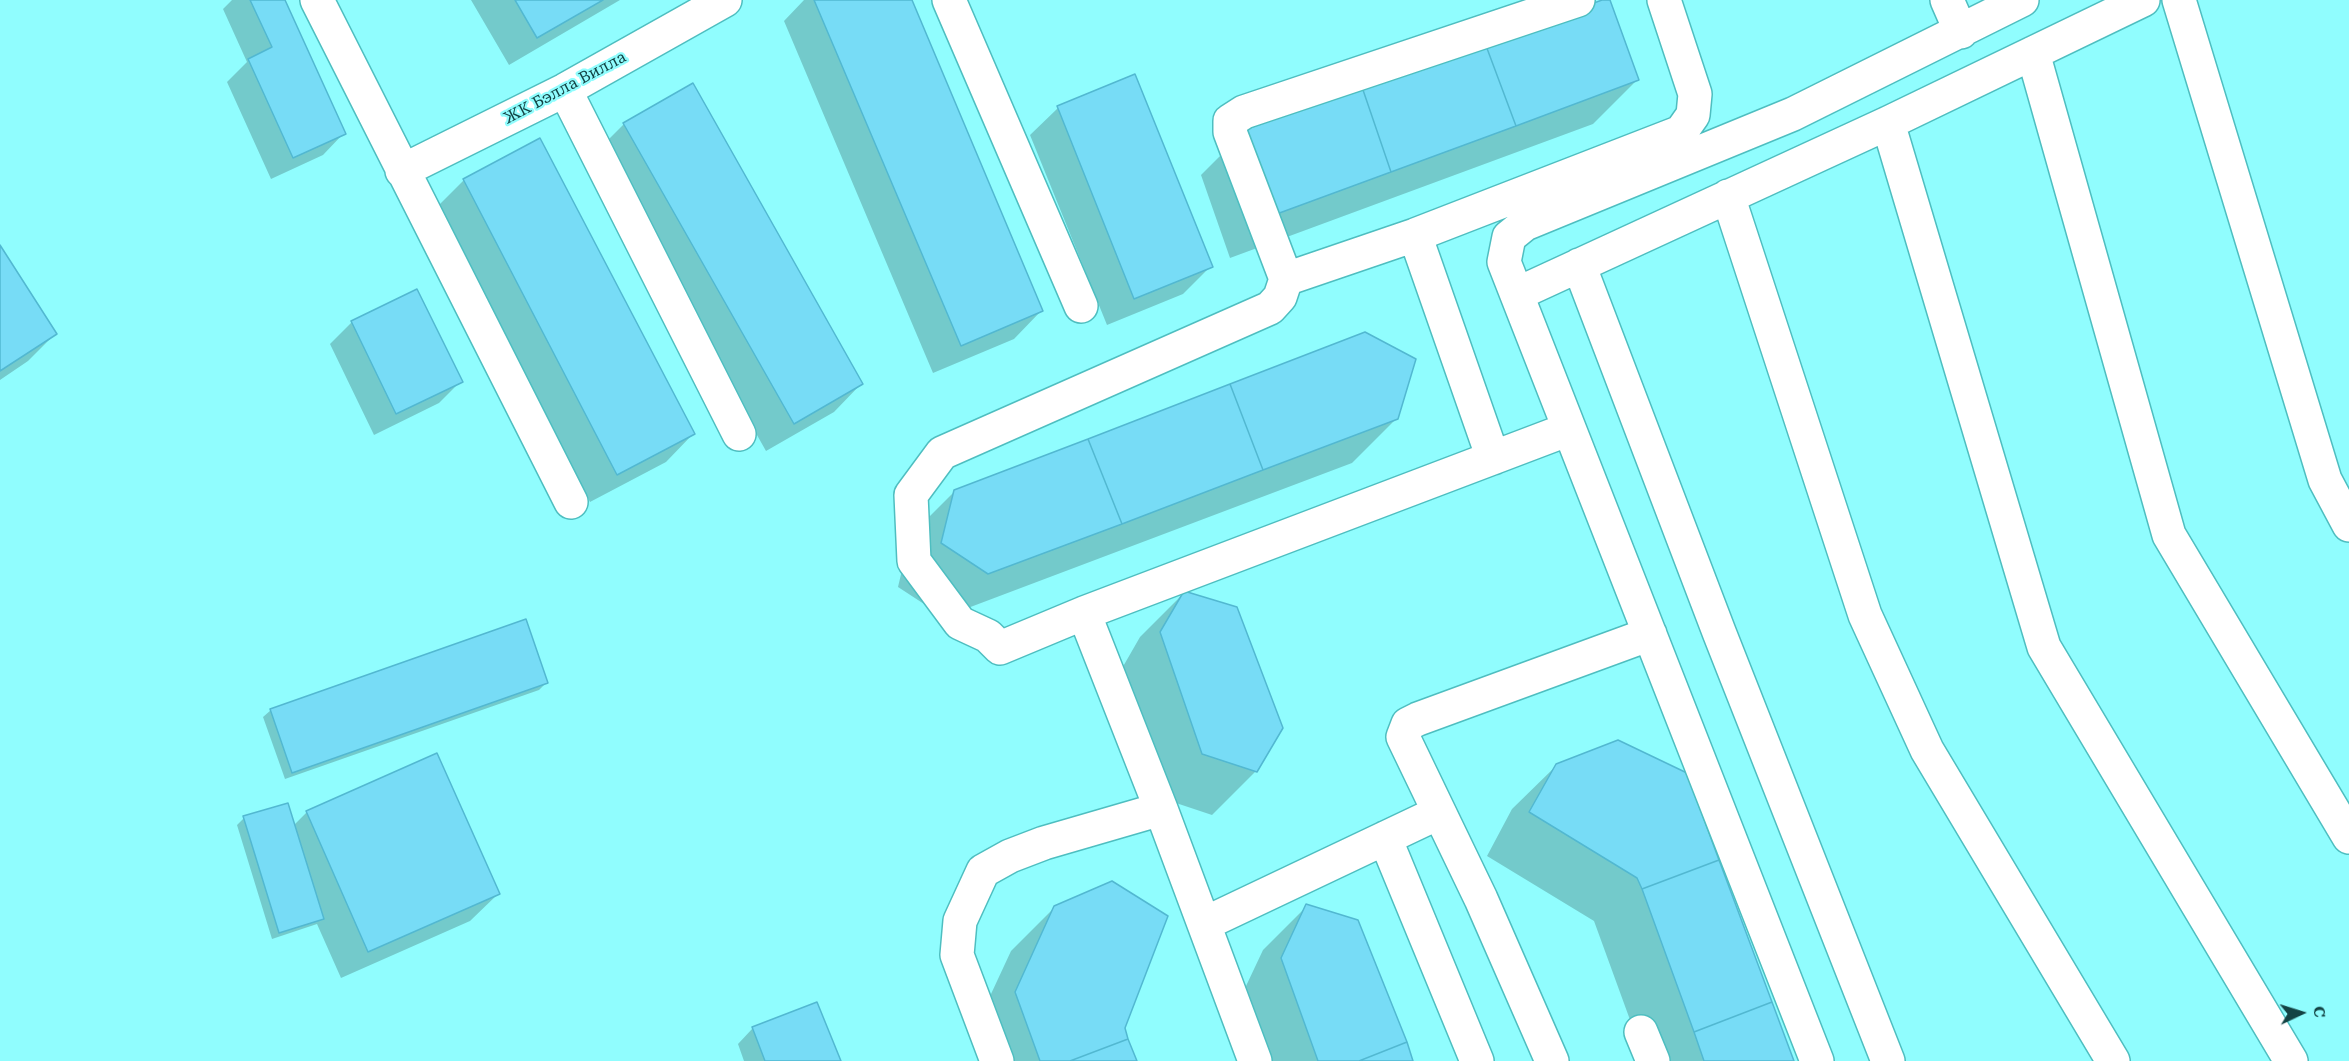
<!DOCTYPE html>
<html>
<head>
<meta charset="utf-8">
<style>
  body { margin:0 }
  #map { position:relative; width:2349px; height:1061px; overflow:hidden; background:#90fdfe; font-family:"Roboto Serif",serif }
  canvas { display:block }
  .north { position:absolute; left:2271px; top:983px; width:60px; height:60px; -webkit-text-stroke:4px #90fdfe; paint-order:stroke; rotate:86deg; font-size:16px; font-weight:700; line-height:24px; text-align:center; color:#134344 }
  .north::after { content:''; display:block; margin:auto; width:21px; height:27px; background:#134344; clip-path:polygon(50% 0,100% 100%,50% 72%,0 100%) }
</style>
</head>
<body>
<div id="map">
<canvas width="2349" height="1061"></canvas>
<div class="north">С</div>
</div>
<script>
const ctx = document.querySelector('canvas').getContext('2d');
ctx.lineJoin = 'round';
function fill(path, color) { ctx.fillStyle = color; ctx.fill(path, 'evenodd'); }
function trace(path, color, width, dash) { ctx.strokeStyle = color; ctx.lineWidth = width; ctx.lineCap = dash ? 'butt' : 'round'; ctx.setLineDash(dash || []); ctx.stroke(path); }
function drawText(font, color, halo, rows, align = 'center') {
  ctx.font = font + ' "Roboto Serif",serif'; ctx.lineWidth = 4.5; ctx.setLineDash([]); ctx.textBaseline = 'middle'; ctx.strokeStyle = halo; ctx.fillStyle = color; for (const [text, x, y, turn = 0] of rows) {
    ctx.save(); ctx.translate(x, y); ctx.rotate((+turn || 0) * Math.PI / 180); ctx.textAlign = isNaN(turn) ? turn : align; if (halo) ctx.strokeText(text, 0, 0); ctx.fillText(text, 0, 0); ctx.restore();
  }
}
fill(new Path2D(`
  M232,0H283L344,133L323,155L271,179L227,82L247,62L223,9Z
  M471,0H620L509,65Z
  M804,0H910L1041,311L1014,339L933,373L784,21Z
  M1609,0L1637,80L1593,124L1230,258L1201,175L1245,131Z
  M1058,108L1211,266L1183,294L1107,325L1030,135Z
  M624,124L861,384L834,412L766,451L597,151Z
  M540,140L693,434L666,462L590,502L436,208L464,180Z
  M0,248L55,334L28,361L0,380Z
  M352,322L461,381L439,403L374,435L330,344Z
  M1397,418L1352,463L944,617L898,587L910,536L954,492Z
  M1184,593L1256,771L1212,815L1158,797L1117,677L1140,637Z
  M546,683L539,690L285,779L263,717L271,710Z
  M1557,765L1793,1061H1645L1594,921L1487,856L1512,809Z
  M307,812L498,894L470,921L341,978L317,924L272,939L237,825L244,818L293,826Z
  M1307,906L1412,1061H1259L1238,1003L1263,950Z
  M1055,907L1123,1028L1135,1061H980L971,1037L1011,951Z
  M816,1004L839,1061H744L738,1044L752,1029Z`), '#0003');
const building = new Path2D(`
  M250,0H285L346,134L293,158L248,59L272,47Z
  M515,0H603L537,38Z
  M814,0H912L1043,311L961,346Z
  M1602,0H1610L1639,80L1516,126L1485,43Z
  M1485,43L1516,126L1391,172L1362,87Z
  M1135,74L1213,267L1134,299L1057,106Z
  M693,83L863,384L794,424L623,123Z
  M1362,87L1391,172L1274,215L1244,130Z
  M540,138L695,434L617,475L463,179Z
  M0,245L57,334L0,371Z
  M417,289L463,382L396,414L351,321Z
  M1365,332L1416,359L1398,419L1263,470L1230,384Z
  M1230,384L1263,470L1122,524L1088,439Z
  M1088,439L1122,524L988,574L941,543L954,490Z
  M1184,591L1237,607L1283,728L1257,772L1202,754L1160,632Z
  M526,619L548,683L292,773L270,709Z
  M1618,740L1687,773L1719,860L1642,889L1637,878L1529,812L1556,764Z
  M437,753L500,894L368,952L306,811Z
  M288,803L324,919L279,933L243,816Z
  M1719,860L1772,1002L1694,1032L1642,889Z
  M1112,881L1168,916L1125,1028L1128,1039L1070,1061H1040L1015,992L1054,906Z
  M1306,904L1358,920L1407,1042L1359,1061H1318L1281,958Z
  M817,1002L841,1061H765L752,1027Z
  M1772,1002L1794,1061H1704L1694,1032Z
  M1128,1039L1137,1061H1070Z
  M1407,1042L1413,1061H1359Z`);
fill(building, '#77dcf6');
trace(building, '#52b8d1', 1.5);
const minor = new Path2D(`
  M317,0L571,502
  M949,0L1081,306
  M1947,0L1961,32
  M2179,0L2325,480L2349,525
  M2033,53L2169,535L2349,837
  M565,90L739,434
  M1888,123L2044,647L2291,1061
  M402,171L565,90L725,0
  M1728,196L1865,615L1927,750L2113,1061
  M1415,235L1493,458
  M1579,265L1719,632L1888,1061
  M1286,279L1415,235L1681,132L1693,115L1695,94L1664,0
  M1517,294L1888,123L2143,0
  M1569,429L1084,613L1000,648L988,636L960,623L914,561L911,495L942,453L1270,308L1280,297L1286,279L1230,132V121L1244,112L1578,0
  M1084,613L1161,809L1255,1061
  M1385,838L1477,1061
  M1204,924L1438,813
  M1641,1032L1653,1061
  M997,1061L957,955L960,921L983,871L1010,856L1044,843L1161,809
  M1552,1061L1481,899L1403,737L1408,724L1418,719L1650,634
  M1817,1061L1504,262L1509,237L1525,224L1793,114L2022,0`);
trace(minor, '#4ebec0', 36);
trace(minor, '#fff', 33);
drawText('16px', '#134344', '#90fdfe', [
  ["ЖК Бэлла Вилла",565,88,-28]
]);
</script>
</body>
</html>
